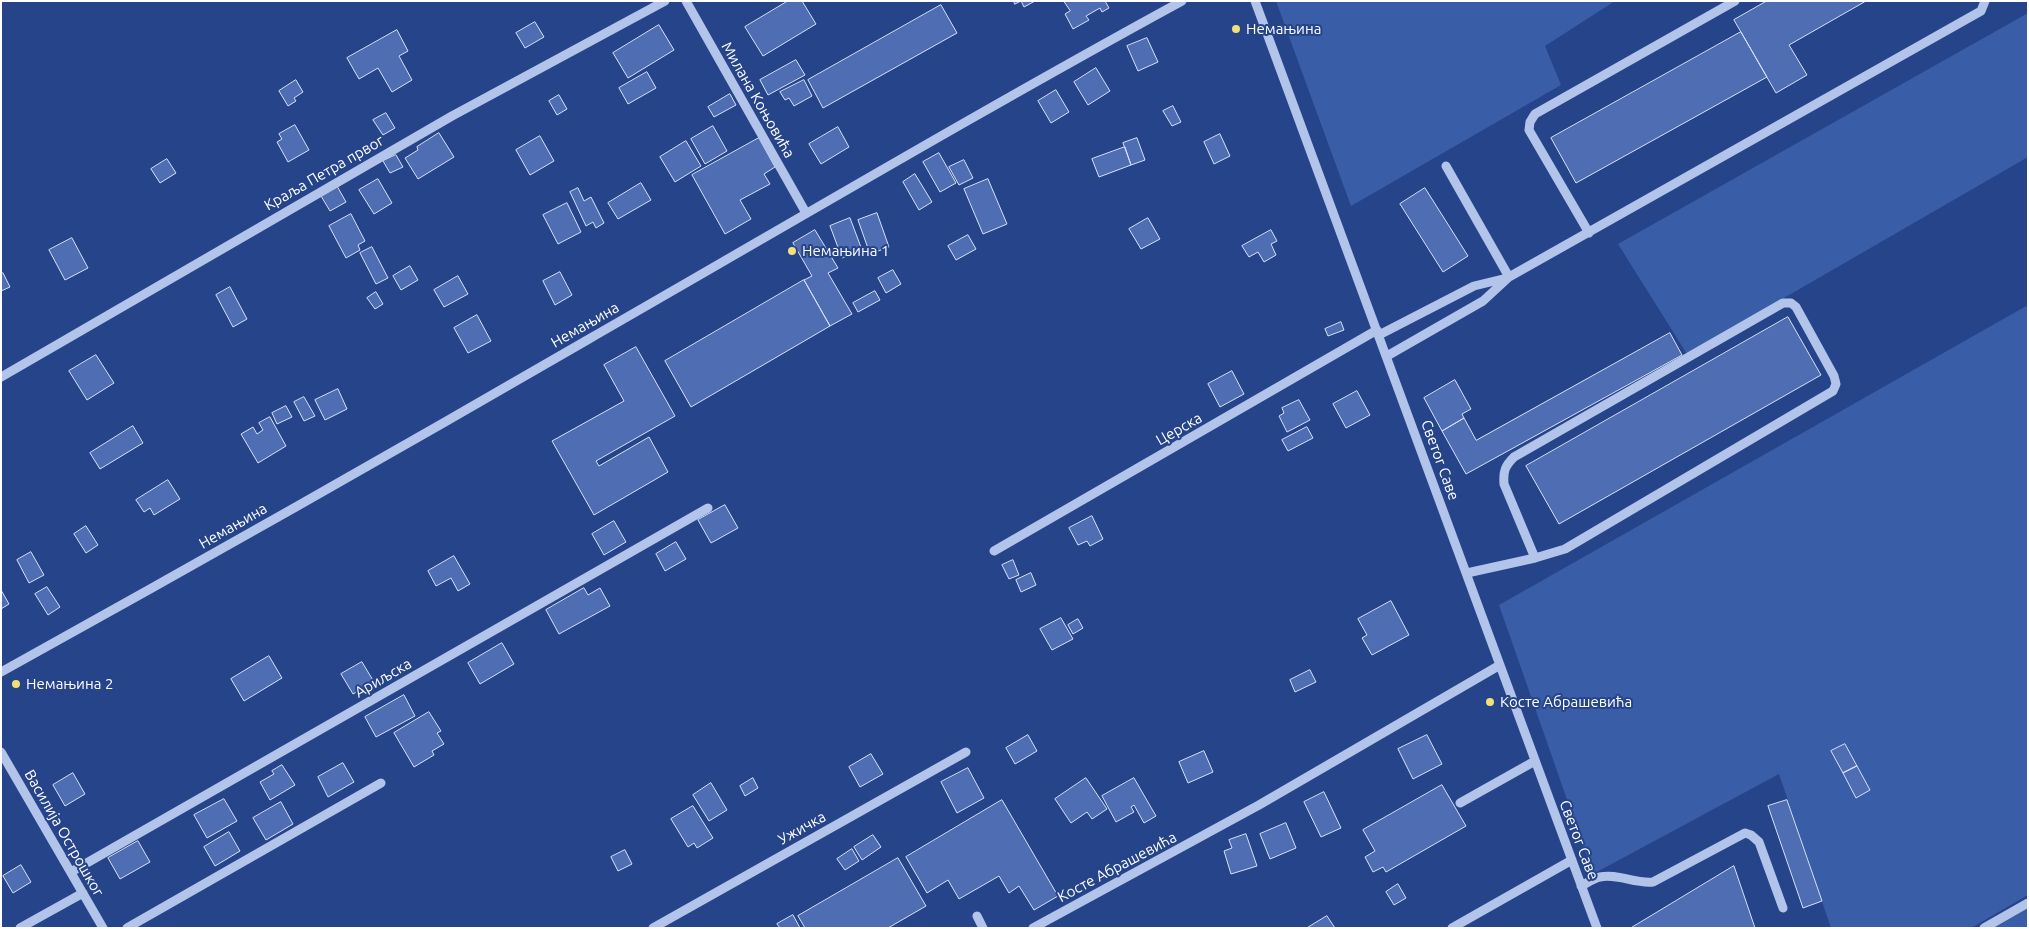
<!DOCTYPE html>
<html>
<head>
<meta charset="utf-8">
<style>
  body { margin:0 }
  #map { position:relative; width:2029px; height:929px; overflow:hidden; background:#26448a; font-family:Ubuntu,sans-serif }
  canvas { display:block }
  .frame { position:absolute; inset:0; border:2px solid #fff; pointer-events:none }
</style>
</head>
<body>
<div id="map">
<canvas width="2029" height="929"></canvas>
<div class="frame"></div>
</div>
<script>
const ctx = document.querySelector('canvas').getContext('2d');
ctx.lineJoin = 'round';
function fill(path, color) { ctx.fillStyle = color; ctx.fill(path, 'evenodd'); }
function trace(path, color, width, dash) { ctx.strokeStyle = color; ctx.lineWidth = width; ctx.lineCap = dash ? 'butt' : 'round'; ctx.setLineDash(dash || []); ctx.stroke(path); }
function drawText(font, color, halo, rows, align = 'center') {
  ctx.font = font + ' Ubuntu,sans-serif'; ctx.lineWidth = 4; ctx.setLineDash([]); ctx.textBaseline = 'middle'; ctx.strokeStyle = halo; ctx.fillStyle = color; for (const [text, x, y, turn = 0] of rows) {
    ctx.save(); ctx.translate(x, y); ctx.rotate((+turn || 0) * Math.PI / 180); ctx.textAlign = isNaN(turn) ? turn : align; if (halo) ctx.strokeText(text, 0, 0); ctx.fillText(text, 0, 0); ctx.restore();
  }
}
fill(new Path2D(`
  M1276,1H1615L1545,46L1561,85L1351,206Z
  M2028,13V157L1687,354L1618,244Z
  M2028,305V895L1971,928H1831L1779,774L1593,874L1499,605Z
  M2028,906V928H1992Z`), '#3a5da7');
const building = new Path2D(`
  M788,1H802L816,24L763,56L745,27Z
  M1014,1H1035L1024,7L1021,1L1015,4Z
  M1064,1H1105L1109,8L1102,12L1100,8L1086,16L1089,20L1073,29L1065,14L1070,11Z
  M1767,1H1866L1789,45L1807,75L1776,93L1734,20Z
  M941,5L957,33L823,108L808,80Z
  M535,22L544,37L525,48L516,33Z
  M659,25L674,50L628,78L613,53Z
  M397,30L408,51L399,56L412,80L392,92L378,68L359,79L347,58Z
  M1741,32L1767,77L1576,183L1551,138Z
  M1147,38L1158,62L1138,71L1127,46Z
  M796,60L805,75L768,95L760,80Z
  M1096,68L1110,91L1088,105L1074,82Z
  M647,72L656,88L628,104L619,88Z
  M296,80L303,92L294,98L296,101L288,106L279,91Z
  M804,80L812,96L794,106L789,98L785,100L780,92Z
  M1056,90L1069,112L1051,123L1038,101Z
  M730,94L736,105L714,117L708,107Z
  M559,95L567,109L557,115L549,101Z
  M1173,106L1181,122L1172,126L1163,111Z
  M386,113L395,128L383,135L373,120Z
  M295,125L309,150L288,162L277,142L282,139L279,134Z
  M713,126L727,151L705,164L691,139Z
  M838,127L849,147L821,164L809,144Z
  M439,133L454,157L418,179L405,158L418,150L417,147Z
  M1220,134L1230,156L1214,164L1204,142Z
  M540,136L554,161L530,175L516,150Z
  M759,138L775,167L764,174L770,184L740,200L751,219L725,234L692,175Z
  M1137,138L1145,160L1131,165L1123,143Z
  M686,141L701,166L675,182L660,157Z
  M1125,147L1131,165L1099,177L1092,159Z
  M939,153L956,183L940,192L923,162Z
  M396,155L403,167L390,173L383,161Z
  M167,159L176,173L160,183L151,169Z
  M964,160L973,178L959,185L949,167Z
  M915,174L932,202L919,210L903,182Z
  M378,179L392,203L374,214L359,190Z
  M988,179L1007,224L983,234L964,189Z
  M641,183L651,200L618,219L608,203Z
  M337,186L346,202L330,211L321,196Z
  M578,188L584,201L591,197L604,223L596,228L593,222L586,226L570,192Z
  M1425,188L1468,256L1443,272L1400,204Z
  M567,203L581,232L558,244L543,215Z
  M877,213L889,247L870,254L858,220Z
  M351,214L365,241L358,245L360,250L346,258L329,226Z
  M850,218L862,250L842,258L830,226Z
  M1148,218L1160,239L1141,249L1129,229Z
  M815,230L838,268L828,273L852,314L830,326L804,280L812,276L793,243Z
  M1271,230L1277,241L1271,244L1276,255L1264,262L1258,252L1249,257L1242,246Z
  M968,235L976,249L956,260L948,246Z
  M72,238L88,268L65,280L49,250Z
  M372,247L388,278L376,284L360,253Z
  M410,266L418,280L401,290L393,276Z
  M893,270L901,284L886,293L878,278Z
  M560,272L572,295L555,305L543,281Z
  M3,273L10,287L1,291V274Z
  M458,276L468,294L444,307L434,290Z
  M804,280L830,326L691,407L665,361Z
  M230,287L247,319L233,327L216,295Z
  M875,291L880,300L858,312L853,303Z
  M376,292L383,304L375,309L367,298Z
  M477,315L491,341L468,353L454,328Z
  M1788,317L1821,375L1559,524L1526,466Z
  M1341,322L1344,330L1328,336L1325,329Z
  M1670,333L1682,355L1466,474L1442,431L1464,418L1476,440Z
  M636,347L675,416L596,461L599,466L649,437L668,472L594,515L552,441L624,401L604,365Z
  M96,355L114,383L87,400L69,371Z
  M1232,371L1244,394L1220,407L1208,384Z
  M1455,380L1471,409L1462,414L1464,418L1442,431L1424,398Z
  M338,389L347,409L325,420L315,400Z
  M1357,391L1370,415L1346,428L1333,404Z
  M304,397L315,416L304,421L294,402Z
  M1299,400L1310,420L1287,432L1279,416L1284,413L1282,408Z
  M286,406L292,417L277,424L272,413Z
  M270,417L286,446L258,463L241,434L253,427L257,434L263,430L259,423Z
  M133,426L143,443L100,469L90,453Z
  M1307,427L1313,438L1288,451L1282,440Z
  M168,480L180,499L154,515L150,508L144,512L136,500Z
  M725,505L738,528L711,543L698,520Z
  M1092,516L1103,539L1090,546L1087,541L1078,545L1069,528Z
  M614,521L626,542L604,555L592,534Z
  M86,526L98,545L86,553L74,534Z
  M676,542L686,559L665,571L656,554Z
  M31,552L44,575L29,583L17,560Z
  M454,556L470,584L458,591L451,578L436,586L428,571Z
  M1013,560L1019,575L1009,579L1002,565Z
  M1031,573L1036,585L1021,592L1016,580Z
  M47,587L60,607L48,615L35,594Z
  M584,588L588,595L600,588L610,606L559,634L546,610Z
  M1,590L9,604L1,609Z
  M1391,601L1409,635L1372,655L1362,638L1367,635L1358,619Z
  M1061,618L1073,639L1052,650L1040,629Z
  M1078,619L1083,628L1073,634L1068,625Z
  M502,643L514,664L480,684L468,663Z
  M269,656L282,678L244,701L231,679Z
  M362,662L374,682L353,694L341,674Z
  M1310,670L1316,682L1295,692L1290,680Z
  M404,695L415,716L376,737L365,717Z
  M429,712L441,731L437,733L444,744L432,751L434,755L414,767L394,733Z
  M1028,735L1037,751L1015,764L1006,748Z
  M1427,735L1442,764L1413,779L1398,749Z
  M1845,744L1857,766L1843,773L1831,751Z
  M1204,751L1213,772L1188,783L1179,762Z
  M871,754L883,774L860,787L849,767Z
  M343,763L354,782L328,797L318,777Z
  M282,765L295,785L270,800L260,782L274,774L272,771Z
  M1857,766L1870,790L1856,798L1843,773Z
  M968,768L984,798L957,813L941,782Z
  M73,773L85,794L65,806L53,785Z
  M753,778L758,788L745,796L740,786Z
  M1086,778L1107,809L1092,819L1087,812L1071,823L1055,799Z
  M1134,778L1156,816L1144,823L1134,805L1131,807L1134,812L1116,822L1102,796Z
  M711,783L727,810L709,821L693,795Z
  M1442,785L1466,826L1386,872L1383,867L1373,872L1365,857L1375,851L1363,830Z
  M1324,792L1341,828L1321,837L1304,802Z
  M224,799L237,821L207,838L194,815Z
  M1002,800L1058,896L1034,910L1019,886L1009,893L999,876L959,899L948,880L927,893L906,857Z
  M1787,800L1822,901L1803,908L1768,806Z
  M281,802L293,824L266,840L253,818Z
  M693,806L713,838L697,848L694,843L688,847L671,819Z
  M1286,823L1296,848L1270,859L1260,834Z
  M229,832L240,851L215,866L204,847Z
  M1246,834L1257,866L1231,874L1224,851L1232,848L1229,840Z
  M873,835L881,847L862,860L854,847Z
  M138,841L150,862L120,879L108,858Z
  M852,849L859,861L845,870L837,859Z
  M625,850L632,864L618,871L611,857Z
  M898,858L926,906L888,928H805L798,916Z
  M21,865L31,882L13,893L3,876Z
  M1734,866L1755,928H1631Z
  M1398,884L1406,898L1394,905L1386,892Z
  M793,915L800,928H780L777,924Z
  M1327,916L1335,928H1307Z`);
fill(building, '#4e6db2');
trace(building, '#d7e2f7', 1);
trace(new Path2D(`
  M686,1L806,213
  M1255,1L1597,928
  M1446,166L1509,277
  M1589,233L1529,130L1530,122L1535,114L1735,1
  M1379,335L1474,286L1507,278
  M1387,356L1483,301L1509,277L1981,11L1985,1
  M1,377L452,116L665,1
  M994,551L1377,330
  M1467,573L1535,558L1565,549L1833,391L1836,384L1834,376L1796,307L1791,303H1783L1514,457C1505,466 1503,471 1504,484L1535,558
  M1,672C198,563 394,452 589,339C786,226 982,110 1182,1
  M1,752L103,928
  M1460,803L1535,761
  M71,872L708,508
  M1581,886C1587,883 1594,878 1600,877C1617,873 1635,884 1653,882L1745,833L1751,835L1759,842L1783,908
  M977,916L983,928
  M20,928L83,893
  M127,928L381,783
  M653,928L966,752
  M1033,928L1259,805L1500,665
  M1452,928L1572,860
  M1984,928L2028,903`), '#b3c4ea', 9);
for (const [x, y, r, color] of [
  [1236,29,5,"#f3e078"],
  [792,251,5,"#f3e078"],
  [16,684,5,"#f3e078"],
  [1490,702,5,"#f3e078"]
]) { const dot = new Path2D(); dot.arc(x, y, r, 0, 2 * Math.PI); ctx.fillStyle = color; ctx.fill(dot); trace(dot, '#26448a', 2); }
drawText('15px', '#fff', '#26448a', [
  ["Немањина",1246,29],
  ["Немањина 1",802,251],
  ["Немањина 2",26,684],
  ["Косте Абрашевића",1500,702]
], 'left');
drawText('15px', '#fff', '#26448a', [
  ["Милана Коњовића",758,100,60],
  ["Краља Петра првог",324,173,-30],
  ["Немањина",585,325,-30],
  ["Церска",1179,429,-30],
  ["Светог Саве",1440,460,70],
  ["Немањина",233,526,-30],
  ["Ариљска",383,678,-30],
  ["Ужичка",802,828,-29],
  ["Василија Острошког",64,833,60],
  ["Светог Саве",1579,840,69],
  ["Косте Абрашевића",1117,867,-28]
]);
</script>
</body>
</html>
